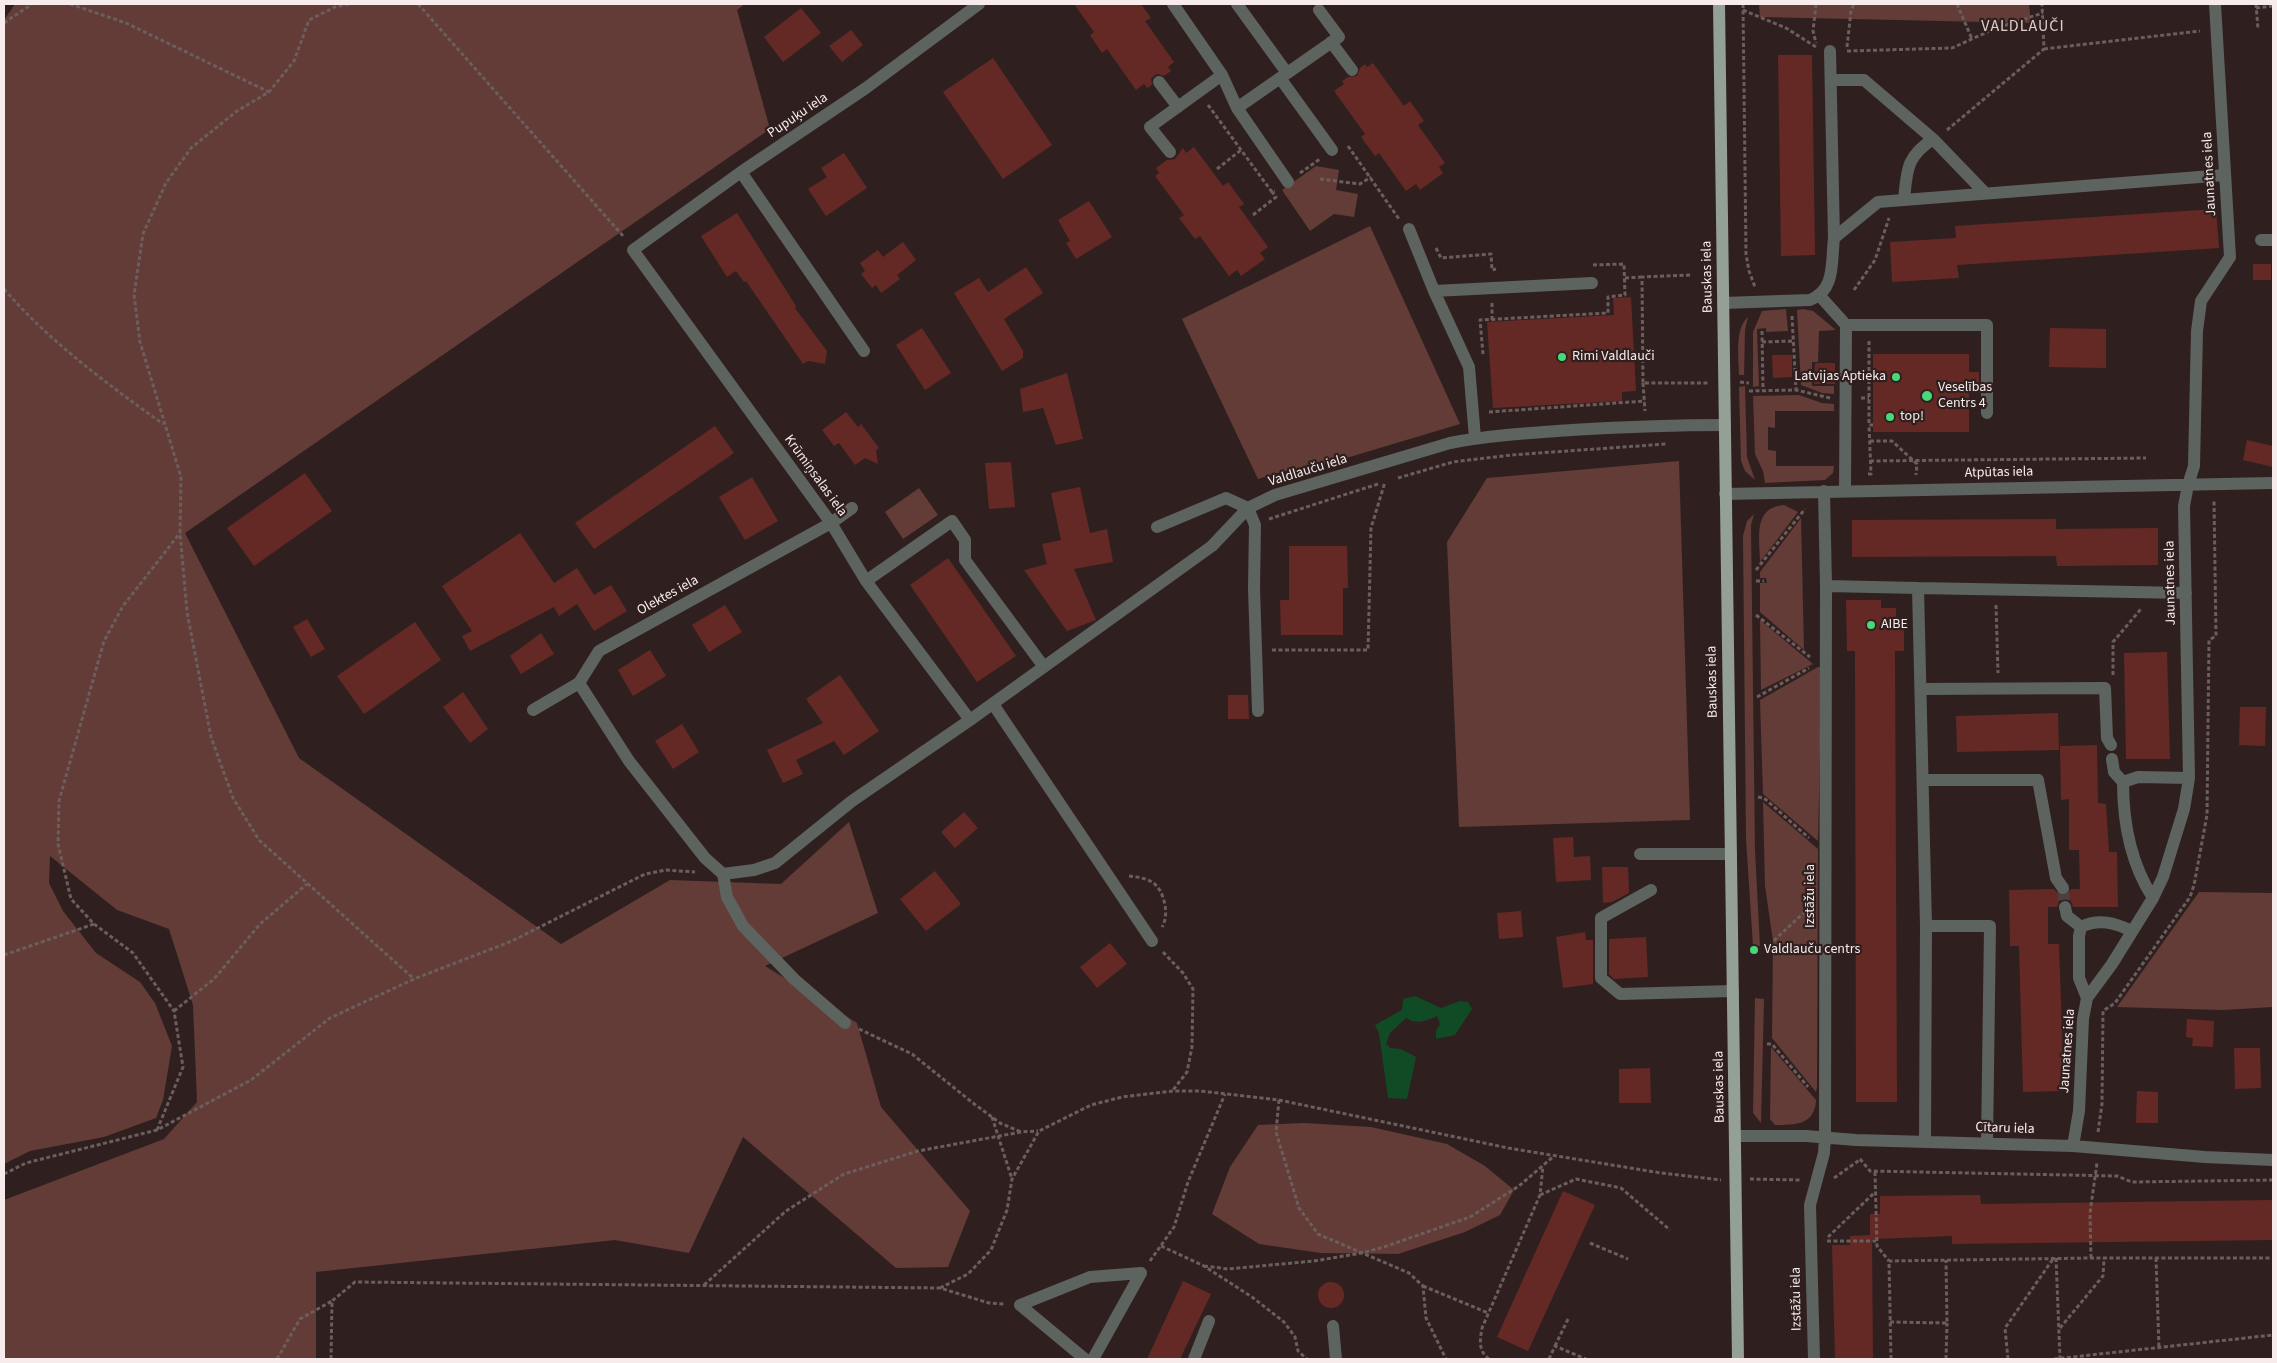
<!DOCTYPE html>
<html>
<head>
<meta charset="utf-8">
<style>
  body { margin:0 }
  #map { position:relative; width:2277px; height:1363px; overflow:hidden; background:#2f201f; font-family:"Source Sans 3",sans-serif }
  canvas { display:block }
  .frame { position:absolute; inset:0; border:5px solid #f7eceb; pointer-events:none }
</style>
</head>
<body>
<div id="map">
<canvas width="2277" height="1363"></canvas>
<div class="frame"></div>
</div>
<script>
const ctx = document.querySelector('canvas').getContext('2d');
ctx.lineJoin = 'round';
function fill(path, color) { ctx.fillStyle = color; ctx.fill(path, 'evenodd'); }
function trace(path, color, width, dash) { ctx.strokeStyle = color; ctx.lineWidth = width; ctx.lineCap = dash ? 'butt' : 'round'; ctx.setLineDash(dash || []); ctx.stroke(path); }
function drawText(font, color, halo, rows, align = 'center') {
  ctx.font = font + ' "Source Sans 3",sans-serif'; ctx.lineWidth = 4.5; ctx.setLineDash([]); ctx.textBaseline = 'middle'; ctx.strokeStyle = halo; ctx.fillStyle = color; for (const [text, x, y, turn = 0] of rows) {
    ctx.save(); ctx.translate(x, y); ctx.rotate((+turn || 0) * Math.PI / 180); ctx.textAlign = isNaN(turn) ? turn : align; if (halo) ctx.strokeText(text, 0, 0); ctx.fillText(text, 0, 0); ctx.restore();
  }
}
fill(new Path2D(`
  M15,4H745L737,10L770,129L185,533L299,758L561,944L670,880L781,884L849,822L878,913L765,966L857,1023L881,1107L970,1211L948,1267L896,1268L743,1137L689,1253L615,1240L316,1272V1359H4V1200L164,1139L197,1102L193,1005L169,929L117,910L50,856L49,883L63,911L96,953L140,982L155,1003L172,1046L163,1100L156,1118L104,1137L30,1151L4,1164V20Z
  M1759,4H2029L2031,23L1760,17Z
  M1316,166L1339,170L1336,190L1358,194L1354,217L1334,214L1310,231L1282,190Z
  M1370,226L1460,424L1333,462L1281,472L1258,479L1182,319Z
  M1786,309L1788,331L1766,332V328L1757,329L1759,386L1753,387V332L1762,311Z
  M1803,309L1813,311L1836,330L1819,331L1818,362H1812V386H1834V394L1822,393L1801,385L1797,310Z
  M1748,317L1745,330L1744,375H1739C1739,357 1734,330 1748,317Z
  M1745,386L1747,457L1755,480L1745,471L1741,461L1739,387Z
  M1799,395L1822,403L1834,404V411H1775V428L1768,427V450L1776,451V466H1834L1833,473L1825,480L1765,483L1763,471L1755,454L1753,396Z
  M1679,461L1690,820L1459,827L1447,542L1487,478Z
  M919,488L938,515L903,539L885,512Z
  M1784,505L1798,512L1760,562C1760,538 1752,508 1784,505Z
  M1754,514L1751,525L1755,850L1760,946H1753L1746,839L1743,536L1747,521Z
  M1801,518L1804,650L1760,612V583H1767L1766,578H1760V572Z
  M1760,620L1813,664L1761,690Z
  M1818,667H1822L1818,841L1763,794L1760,700Z
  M1763,802L1818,849L1817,1087L1816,1092L1772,1038L1773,941L1765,886Z
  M2199,892L2273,893V1007L2223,1010L2117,1007Z
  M1755,998L1764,999L1761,1123L1753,1113Z
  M1771,1047L1816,1100C1815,1125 1795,1125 1775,1125L1770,1119Z
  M1304,1123L1371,1127L1447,1144L1485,1166L1514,1190L1500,1215L1465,1232L1398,1254L1321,1253L1259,1244L1212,1214L1230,1167L1258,1125Z`), '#633b37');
fill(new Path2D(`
  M1415,996L1441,1008L1460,1001L1468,1002L1472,1009L1455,1035L1436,1039V1031L1440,1024L1437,1016C1425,1021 1418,1025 1406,1018L1390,1033L1386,1044L1390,1048L1401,1049L1416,1057L1407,1099L1388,1098L1379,1033L1375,1025L1402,1010L1403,999Z`), '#114b25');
fill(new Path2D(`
  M1074,4H1141L1151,18L1145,21L1174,62L1168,67L1171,71L1164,76L1158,74L1155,75L1151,79L1152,85L1147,88L1144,84L1136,90L1107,49L1102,53L1090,35L1094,32Z
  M801,8L821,33L783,62L764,37Z
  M851,30L863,45L842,62L829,46Z
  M1778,55H1812L1815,255L1781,256Z
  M993,58L1052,145L1003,179L943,92Z
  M1373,63L1404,106L1410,101L1424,121L1418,125L1445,163L1439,167L1443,173L1420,190L1416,184L1406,191L1379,153L1375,156L1361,137L1365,134L1334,91L1344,84L1342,81L1348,77L1357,76L1360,68L1365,64L1367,67Z
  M1194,147L1223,186L1228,182L1244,204L1239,207L1268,247L1260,253L1265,259L1241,276L1237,270L1229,276L1200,236L1195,239L1179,218L1184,215L1155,176L1159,173L1156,168L1167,160L1175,159L1183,148L1186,153Z
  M844,153L867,188L826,216L808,189L827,177L821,168Z
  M1089,201L1112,237L1076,259L1066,243L1070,241L1058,220Z
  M2216,209L2219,248L1957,265L1959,278L1892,282L1890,242L1956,238L1955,226Z
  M737,213L796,306L795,308L827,351L825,364L808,361L803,364L746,281L744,282L736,271L727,277L701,236Z
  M903,242L916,260L897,275L900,279L881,293L876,285L872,288L861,274L865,271L860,263L878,250L883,257Z
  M2253,264H2271V280H2253Z
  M1026,267L1043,293L1004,319L1023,351V358L1002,371L954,293L979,278L988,292Z
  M1631,297L1636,391L1622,392V401L1493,408L1487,322L1614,315L1613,298Z
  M922,328L951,373L925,390L896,345Z
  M2050,328L2106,329V368L2049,367Z
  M1873,354H1969V372H1979V393H1969V432H1873Z
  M1772,355H1792V377L1773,378Z
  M1815,363H1835V384H1814Z
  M1067,373L1083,439L1056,445L1043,408L1023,412L1020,389Z
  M846,412L858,427L861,424L879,448L876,450L878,464L865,458L855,465L839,443L834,446L822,430Z
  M715,426L734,453L594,549L575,523Z
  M2247,440L2273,446V467L2243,460Z
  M1011,462L1015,507L989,509L985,463Z
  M305,473L332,511L254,566L227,528Z
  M752,477L778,521L745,540L719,497Z
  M1080,487L1090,533L1107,529L1113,562L1074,569L1096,620L1067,631L1024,570L1047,564L1042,544L1061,540L1051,493Z
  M2056,519V529L2158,528V565L2057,566L2056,556L1852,557V520Z
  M520,533L554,583L577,568L594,595L611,585L627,611L594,631L577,604L559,616L554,607L470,651L462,636L472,631L442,586Z
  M1289,546H1347L1348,588H1343V635H1281L1280,600H1289Z
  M948,558L1016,656L977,682L910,585Z
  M1846,600H1881V608H1896V621H1904V651H1895L1897,1102H1856L1855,651H1847Z
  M725,605L742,632L709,652L692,625Z
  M307,619L325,649L311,657L293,627Z
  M415,622L441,660L364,714L337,676Z
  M541,633L554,654L521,674L510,656Z
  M650,650L666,676L633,696L618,670Z
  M2167,652L2170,759H2126L2124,653Z
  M840,675L879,731L844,755L834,741L796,760L803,774L783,783L767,750L823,723L806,699Z
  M463,692L488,729L470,743L443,707Z
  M1228,695H1248L1249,719H1228Z
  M2240,707H2266L2265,746L2239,745Z
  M2058,713L2059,750L1957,752L1956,716Z
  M682,724L699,752L673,769L655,741Z
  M2097,745L2098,803L2106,804L2109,852H2117L2118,907H2073L2071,901L2064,899L2059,901L2057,907H2048V944H2059L2064,1091L2023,1092L2019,946H2010L2009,890L2054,889L2059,895L2063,896L2068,894L2071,889H2080L2079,850H2069V799L2061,800L2060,746Z
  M964,812L978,828L955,848L941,832Z
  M1573,837L1574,857L1590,856L1591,880L1556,882L1553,838Z
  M1602,867H1628L1629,893L1612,902L1603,903Z
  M935,871L961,904L926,931L900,899Z
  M1521,911L1523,937L1499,939L1497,913Z
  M1585,932L1586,940H1593V984L1563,988L1556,937Z
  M1646,937L1648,977L1614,979L1609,974V939Z
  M1110,943L1127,964L1097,988L1080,967Z
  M2187,1019L2214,1021L2213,1047L2192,1046L2193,1038L2186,1037Z
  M2234,1048H2260L2261,1088L2235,1089Z
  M1650,1068L1651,1103H1619V1069Z
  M2137,1091L2158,1092V1123H2136Z
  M1563,1191L1595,1205L1528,1351L1497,1337Z
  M1980,1195L1981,1204L2273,1200V1240L1952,1244V1236L1872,1239L1873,1359H1835L1832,1245H1850V1236L1870,1235V1214H1880V1196Z
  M1183,1281L1211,1294L1180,1359H1147Z
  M1318 1295a13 13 0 1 1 26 0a13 13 0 1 1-26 0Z`), '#642925');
trace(new Path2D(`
  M2063,888L2065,907`), '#4d3f3e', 12, [12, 6]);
trace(new Path2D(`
  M70,4L126,23L269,92
  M349,4L335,7L309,20L294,61L269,92L237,111L191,148L166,183L143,234L134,295L140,342L181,477L180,533L187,612L211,737L233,798L259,840L414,979
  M418,4L624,237
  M1743,4L1746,254L1749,271L1755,287
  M1816,4L1813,31L1816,43
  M1957,4L1972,39
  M2256,4L2258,29
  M2256,8L2273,6
  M1743,10L1786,28L1816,47
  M4,23L32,4
  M1847,47L1851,11L1854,4
  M2044,49L2200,31
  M1847,51L1952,48L1994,29L2043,13
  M1208,105L1272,192L1275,191
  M1947,130L2044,49L2042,4
  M1348,146L1399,219
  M1217,169L1241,150
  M1300,173L1320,159
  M1320,179L1360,184L1371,177
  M1253,215L1276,197L1272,192
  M1436,248L1441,258L1491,254L1492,270L1496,269
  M1690,275L1642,277L1643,383H1709
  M1625,278L1642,277
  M4,289C50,342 106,383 163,424
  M1854,290L1875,260L1889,218
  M1492,303V320
  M1792,316L1796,390
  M1762,331L1763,390
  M1869,341V425H1873
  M1762,342L1793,341
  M1483,354L1480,320L1608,313V297L1625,295L1624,264L1592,265
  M1740,382L1749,383
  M1643,383L1645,411
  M1749,391L1796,390L1830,398
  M1861,398H1869
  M1489,412L1645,401
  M1870,441H1892L1917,464L1916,475
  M1870,461L2146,458
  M1868,474H1871L1869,425
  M1398,478L1453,462L1511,455L1666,444
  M1269,519L1378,484
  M1756,570L1805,509
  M1756,581H1764
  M1996,605L1998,673
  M1756,615L1810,657
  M1272,650H1368L1371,528L1385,482
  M2113,675V642L2141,609
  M1757,697L1809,668
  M1758,797L1764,798L1809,838
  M1129,876C1137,877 1145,878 1152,882C1164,889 1170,915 1162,927
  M1769,945L1809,908
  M1163,952L1183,973L1193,989L1192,1047L1187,1072L1173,1090
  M4,955L94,924
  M174,1011L214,979L260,924L307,884
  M859,1029L912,1054L973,1103L1000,1123L1021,1132
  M1767,1044H1772L1808,1087
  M1279,1100L1276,1132L1299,1208L1318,1234L1409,1273L1423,1286L1426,1318L1446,1359
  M992,1117L1012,1179
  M157,1130L183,1067L174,1011L133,953L94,924L71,899L58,844L59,801L104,641L123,606L180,533
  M2098,1132L2102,1104L2103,1011L2115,1003L2190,897L2194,885L2207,815L2209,640L2216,636L2214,500
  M1860,1159L1870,1171L2117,1176L2132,1182L2273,1180
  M1875,1172L1877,1246L1889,1261
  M4,1174L26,1163L157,1130L251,1080L330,1018L414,979L512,941L645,874L666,870L695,872
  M1834,1178L1861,1159
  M1750,1179L1801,1180
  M1540,1195L1576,1179L1621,1188L1670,1230
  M1828,1237L1874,1193
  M1827,1241H1876
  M1590,1243L1628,1259
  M1161,1246L1204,1266L1252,1297L1284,1322L1295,1337L1298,1351L1307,1359
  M2056,1258L2060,1359
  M2091,1258L2090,1213L2097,1163
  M2156,1258L2159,1348
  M1150,1261L1174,1227L1188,1182L1225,1094
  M1204,1266L1228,1269L1314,1261L1362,1253L1384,1247L1470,1217L1519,1186L1554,1156
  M704,1285L786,1211L844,1174L918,1151L1021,1132L1038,1131
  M1423,1286L1488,1313
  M940,1288L968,1274L991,1250L1007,1210L1012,1179L1039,1131L1091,1105L1122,1097L1173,1091H1200L1279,1100L1508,1148L1661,1173L1721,1180
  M1890,1322L1947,1323L1946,1260
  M2060,1328L2103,1276L2104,1258
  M1555,1346L1569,1317
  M277,1359L300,1319L332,1301
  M331,1359L332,1301L355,1282L940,1288L989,1303L1004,1304
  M1489,1359C1478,1351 1480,1340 1482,1328L1540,1195L1543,1166
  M1549,1359L1555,1346L1586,1359
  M1891,1359L1889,1261L2091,1258H2273
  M1946,1359L1947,1323
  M2008,1359L2005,1328L2053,1259
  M2054,1359L2273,1335`), '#6b5e5d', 3, [4, 2.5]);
trace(new Path2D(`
  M1173,4L1222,75L1237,108L1339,37L1319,10
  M1237,4L1287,73
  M1331,42L1352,70
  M1830,51L1834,238
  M1280,78L1332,150
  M1831,80H1864L1933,139L1985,193
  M1159,82L1178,107
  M1237,108L1288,182
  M1170,152L1150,127L1222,75
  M741,172L864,351
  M1904,200C1907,170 1906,157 1933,139
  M1409,229L1434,291
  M2261,240H2273
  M1820,296L1846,325L1845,490
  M1723,303L1810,300C1836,290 1831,262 1834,238L1878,202L2225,175
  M1846,325H1987V413
  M1475,438L1469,367L1434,291L1592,283
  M1725,494L2273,483
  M1157,527L1226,498L1248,508L1255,525L1254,588L1258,711
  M866,581L952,521L965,540V560L1044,667
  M1826,586L1918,588L1926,926L1925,1142
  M1918,588L2186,593
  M579,683L629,761L705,858L723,874L727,897L743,926L794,979L845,1023
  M1921,689L2105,688L2107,738L2111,745
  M993,704L1152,941
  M533,710L579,683L599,651L831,523L852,508
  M970,720L866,581L831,523L633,250L741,172L866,88L979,4
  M2112,759L2114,772L2123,782
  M1924,780H2038L2056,878L2063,888
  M1640,854H1731
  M723,874L754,870L775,863L852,801L970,720L1212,546L1248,508L1275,495L1450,443C1490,435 1531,433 1572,430C1623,427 1674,425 1725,425
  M1651,890L1601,918V978L1620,994L1733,991
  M2153,898C2131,864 2123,822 2123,782L2138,777L2189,778
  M2065,907L2067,916L2081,927
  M1926,926H1990L1987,1143
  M2087,998L2079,978V936L2081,927C2099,918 2115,923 2132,931
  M1735,1136H1806L1856,1140L2073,1146L2205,1157L2273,1160
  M2073,1146L2079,1111L2083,1019L2087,998L2112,964L2153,898L2163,877L2184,809L2189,778L2184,506L2188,485L2194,466L2197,331L2201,301L2230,257L2215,4
  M1333,1326L1336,1359
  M1085,1359L1020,1305L1090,1277L1141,1273
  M1093,1359L1141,1273
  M1194,1359L1209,1321
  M1814,1359L1810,1205L1824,1153L1825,1137L1826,586L1824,491`), '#5d635e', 12);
trace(new Path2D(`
  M1719,4L1738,1359`), '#94a096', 12);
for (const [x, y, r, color] of [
  [1562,357,5,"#48d779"],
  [1896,377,5,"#48d779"],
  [1927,396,6,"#48d779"],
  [1890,417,5,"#48d779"],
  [1871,625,5,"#48d779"],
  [1754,950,5,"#48d779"]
]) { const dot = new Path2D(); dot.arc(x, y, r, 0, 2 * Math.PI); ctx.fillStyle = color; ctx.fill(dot); trace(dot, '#2f201f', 2); }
drawText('14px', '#f7eceb', '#2f201f', [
  ["Pupuķu iela",798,116,-34],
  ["Jaunatnes iela",2210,174,-93],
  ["Bauskas iela",1708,277,-91],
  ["Valdlauču iela",1308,471,-17],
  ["Atpūtas iela",1999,473,-1],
  ["Krūmiņsalas iela",815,476,54],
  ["Jaunatnes iela",2171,583,-91],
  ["Olektes iela",668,596,-29],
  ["Bauskas iela",1713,682,-91],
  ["Izstāžu iela",1811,896,-90],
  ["Jaunatnes iela",2068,1051,-86],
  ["Bauskas iela",1720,1087,-91],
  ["Cītaru iela",2005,1129,2],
  ["Izstāžu iela",1797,1299,-91]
]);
drawText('14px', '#f7eceb', '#2f201f', [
  ["Rimi Valdlauči",1572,357],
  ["Latvijas Aptieka",1886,377,"right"],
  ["Veselības",1938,388],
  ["Centrs 4",1938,404],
  ["top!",1900,417],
  ["AIBE",1881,625],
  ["Valdlauču centrs",1764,950]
], 'left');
ctx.letterSpacing = '1px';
drawText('16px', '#e1cdca', '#2f201f', [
  ["VALDLAUČI",2023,27]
]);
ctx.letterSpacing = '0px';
</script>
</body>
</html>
